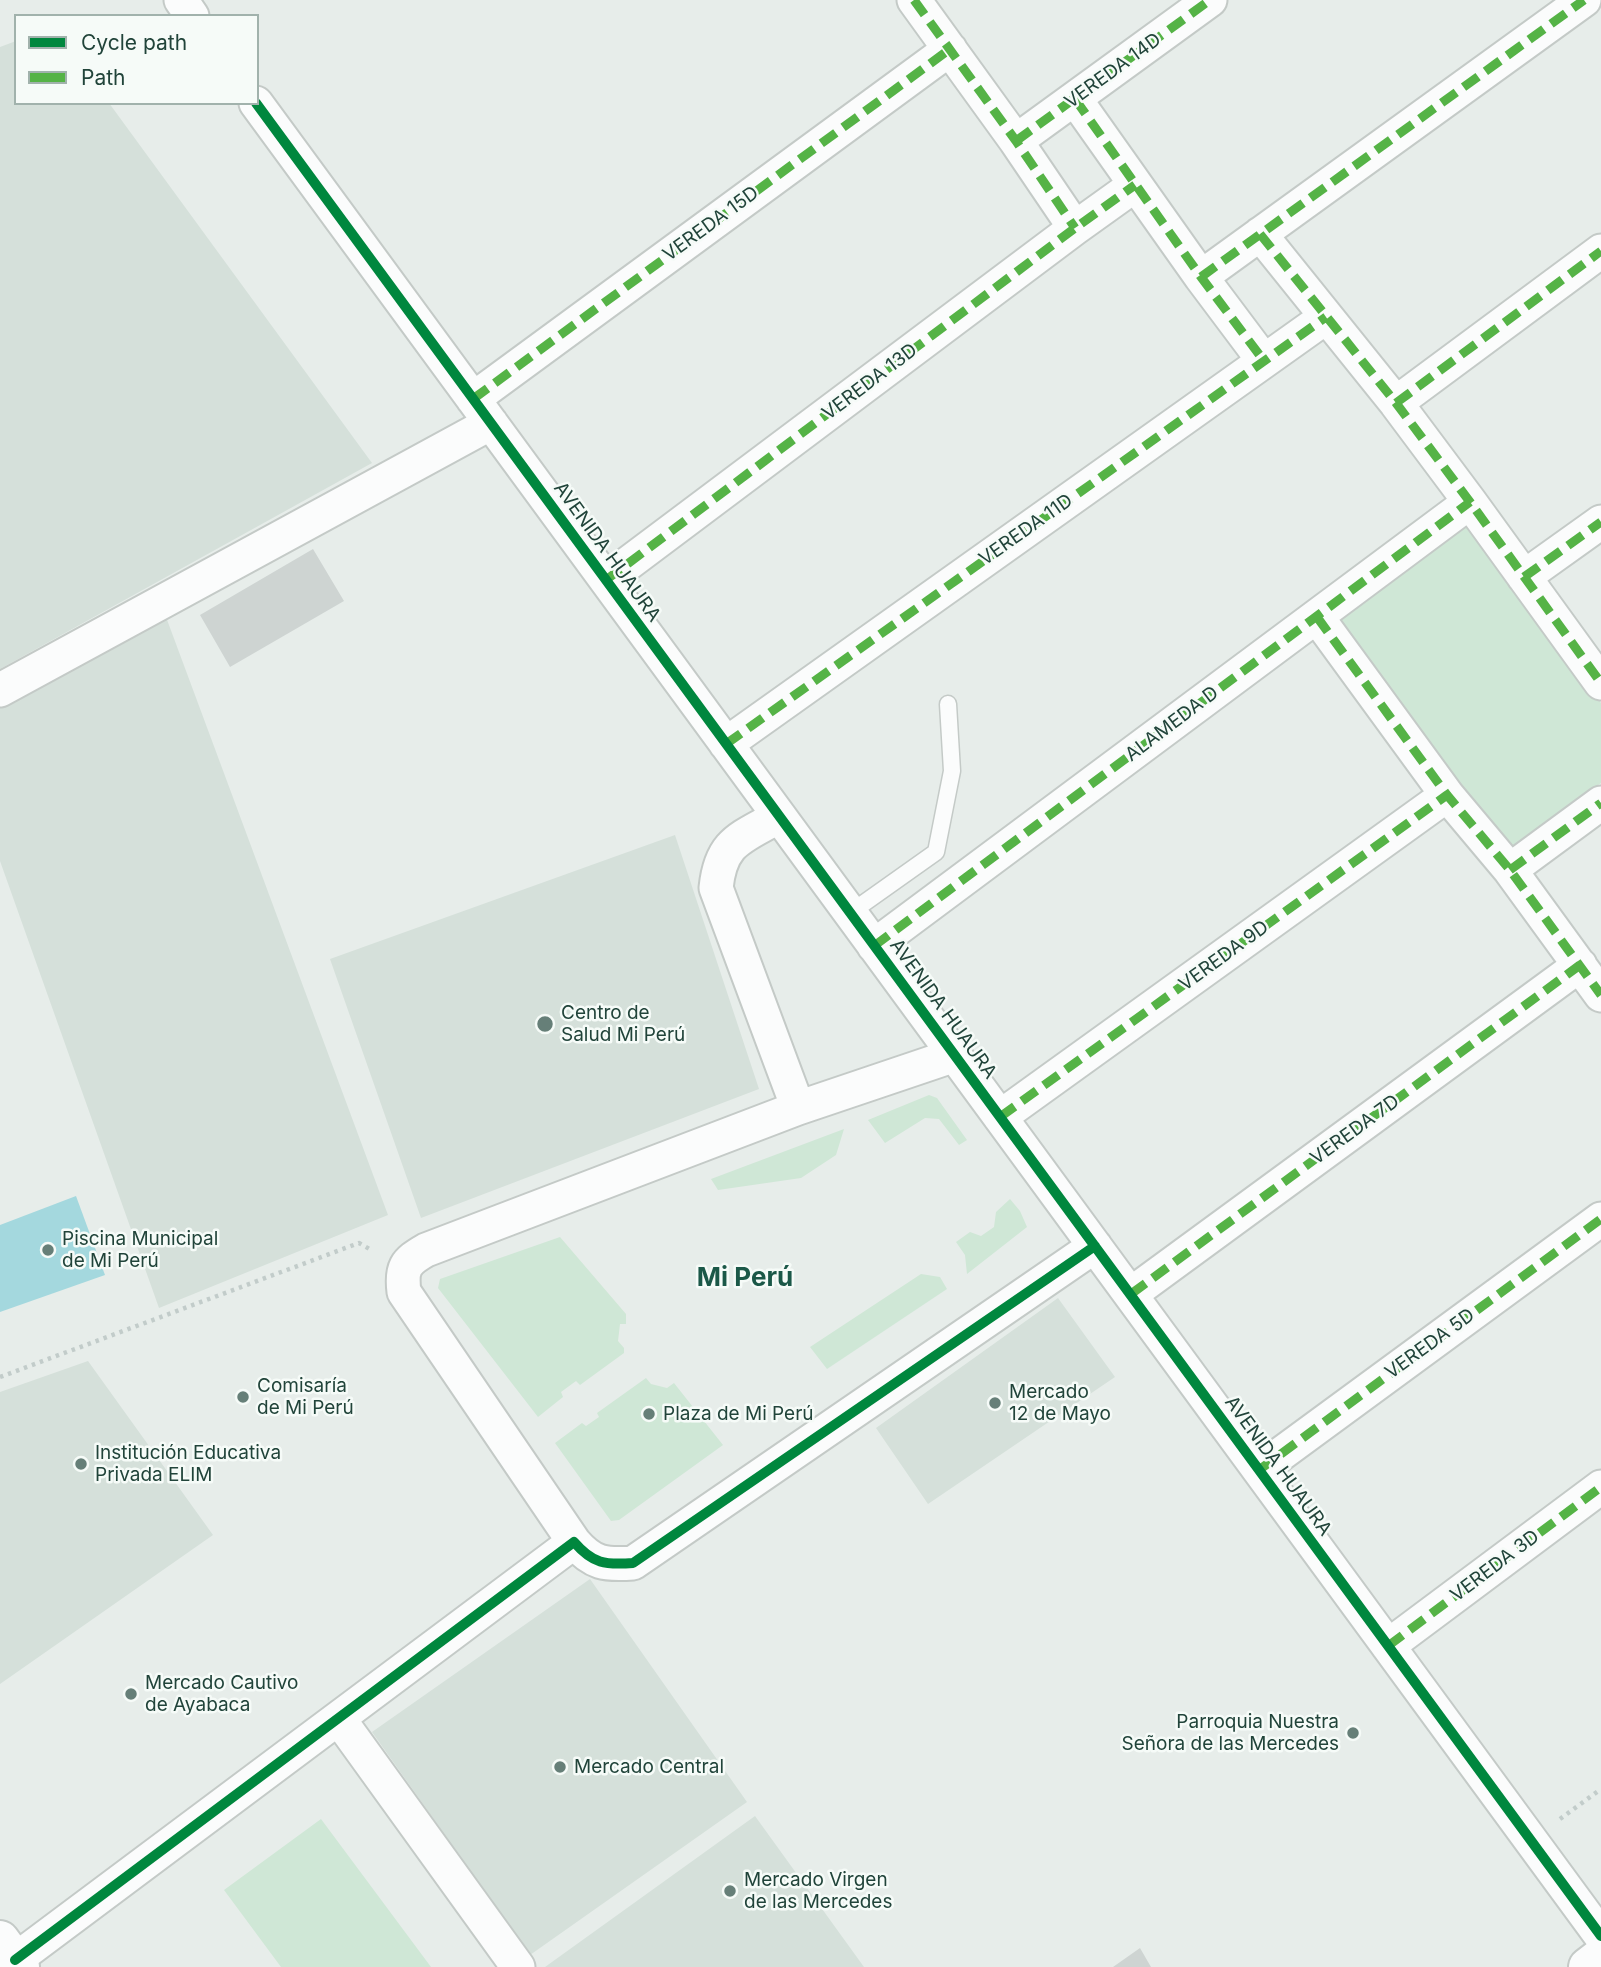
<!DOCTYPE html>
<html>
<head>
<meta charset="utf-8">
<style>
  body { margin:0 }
  #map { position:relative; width:1601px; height:1967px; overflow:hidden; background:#e7edea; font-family:Inter,sans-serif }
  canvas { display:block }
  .legend { position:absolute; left:14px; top:14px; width:245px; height:91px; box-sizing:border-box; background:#f6fbf8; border:2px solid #a1b2ac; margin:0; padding:9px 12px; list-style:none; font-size:21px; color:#21443a }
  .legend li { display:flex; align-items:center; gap:14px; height:35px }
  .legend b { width:35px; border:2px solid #a1b2ac }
</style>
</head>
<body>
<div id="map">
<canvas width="1601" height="1967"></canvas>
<ul class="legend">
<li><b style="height:9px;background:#00873e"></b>Cycle path</li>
<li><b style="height:9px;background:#55b346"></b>Path</li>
</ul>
</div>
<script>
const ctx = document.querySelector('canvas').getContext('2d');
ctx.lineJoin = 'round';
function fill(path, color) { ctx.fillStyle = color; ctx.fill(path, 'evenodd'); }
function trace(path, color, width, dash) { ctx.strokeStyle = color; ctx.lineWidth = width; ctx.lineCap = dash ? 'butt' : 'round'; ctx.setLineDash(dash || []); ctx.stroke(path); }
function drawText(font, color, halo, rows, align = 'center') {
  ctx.font = font + ' Inter,sans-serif'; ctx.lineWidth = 5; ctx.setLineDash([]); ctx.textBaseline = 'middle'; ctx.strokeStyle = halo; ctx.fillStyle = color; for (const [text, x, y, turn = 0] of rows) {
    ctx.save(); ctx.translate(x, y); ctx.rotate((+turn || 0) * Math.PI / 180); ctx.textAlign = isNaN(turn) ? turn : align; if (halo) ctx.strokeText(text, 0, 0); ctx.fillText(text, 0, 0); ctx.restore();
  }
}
fill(new Path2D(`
  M16,41V103H109L372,463L0,669V47Z
  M166,617L388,1215L159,1308L0,861V707Z
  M675,835L759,1089L421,1218L330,959Z
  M1058,1298L1115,1377L928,1504L876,1428Z
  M88,1361L213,1535L0,1684V1392Z
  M590,1579L747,1802L530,1955L372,1732Z
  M755,1816L864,1967H545Z`), '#d5e0da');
fill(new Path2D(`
  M1468,514L1601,703V783L1506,853L1335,615Z
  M929,1095L937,1098L967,1140L959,1145L939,1119L925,1118L885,1143L868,1120Z
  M844,1129L836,1155L801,1178L718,1190L711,1179Z
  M1010,1199L1020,1211L1027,1227L967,1274L965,1255L956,1242L970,1232L981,1236L994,1227L996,1212Z
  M560,1237L626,1314V1324H620L618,1341L624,1348V1353L580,1385L576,1381L561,1392L563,1397L538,1417L438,1288L440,1279Z
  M921,1274L940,1277L947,1289L827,1369L810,1347Z
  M646,1378L651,1384L667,1388L674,1383L723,1445L619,1520L611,1521L555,1443L582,1423L586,1426L599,1417L597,1413Z
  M321,1819L431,1967H281L224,1890Z`), '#cfe7d6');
fill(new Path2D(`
  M76,1196L105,1275L0,1312V1225Z`), '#a4d8de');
fill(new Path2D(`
  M313,549L344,601L230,667L200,615Z
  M1140,1948L1151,1967H1113Z`), '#ced4d2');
const service = new Path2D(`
  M850,913L936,852L952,771L948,704`);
const minor = new Path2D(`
  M181,0L192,16
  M914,0L1016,141L1075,228
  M1075,99L1201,277L1264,361
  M256,103L1601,1936
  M1016,141L1210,0
  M1260,234L1396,403L1470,502L1601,683
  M1201,277L1584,0
  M473,399L950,49
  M1396,403L1601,251
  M1524,577L1601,522
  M606,580L1075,228L1135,185
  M1317,617L1447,795L1510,870L1601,995
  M0,690L491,423
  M726,744L1326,317
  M779,816C742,838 721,840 716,888L798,1108
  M1510,870L1601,803
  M874,946L1470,502
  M1000,1117L1447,795
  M1131,1294L1580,965
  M1259,1470L1601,1219
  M574,1542L404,1292C401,1268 405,1262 426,1250L798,1108L955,1055
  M1388,1646L1601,1487
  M339,1719L518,1967
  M15,1960L574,1542C593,1564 605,1565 633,1563L1095,1246`);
const tertiary = new Path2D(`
  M0,1940L20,1967
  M1588,1967L1601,1957`);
trace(service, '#c4cac7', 19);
trace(minor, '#c4cac7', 37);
trace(tertiary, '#c4cac7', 42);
trace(new Path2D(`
  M0,1377L359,1243L373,1251
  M1560,1819L1601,1789`), '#c2ccca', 4.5, [3.5, 5]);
trace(service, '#fbfcfc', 16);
trace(minor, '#fbfcfc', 33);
trace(tertiary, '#fbfcfc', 38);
trace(new Path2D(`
  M914,0L1016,141L1075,228
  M1075,99L1201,277L1264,361
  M1016,141L1210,0
  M1260,234L1396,403L1470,502L1601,683
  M1201,277L1584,0
  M473,399L950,49
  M1396,403L1601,251
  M1524,577L1601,522
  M606,580L1075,228L1135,185
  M1317,617L1447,795L1510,870L1601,995
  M726,744L1326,317
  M1510,870L1601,803
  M874,946L1470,502
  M1000,1117L1447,795
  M1131,1294L1580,965
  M1259,1470L1601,1219
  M1388,1646L1601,1487`), '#55b346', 9, [18, 9]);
trace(new Path2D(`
  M256,103L1601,1936
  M15,1960L574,1542C593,1564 605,1565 633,1563L1095,1246`), '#00873e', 10);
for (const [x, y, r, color] of [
  [545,1024,9,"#667f78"],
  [48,1250,7,"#667f78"],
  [243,1397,7,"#667f78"],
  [995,1403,7,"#667f78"],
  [649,1414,7,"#667f78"],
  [81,1464,7,"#667f78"],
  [131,1694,7,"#667f78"],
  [1353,1733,7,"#667f78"],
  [560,1767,7,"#667f78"],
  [730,1891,7,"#667f78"]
]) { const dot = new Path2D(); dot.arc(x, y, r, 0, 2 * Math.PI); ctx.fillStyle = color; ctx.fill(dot); trace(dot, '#f6fbf8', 2.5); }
drawText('19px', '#21443a', '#f6fbf8', [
  ["VEREDA 14D",1113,71,-36],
  ["VEREDA 15D",711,224,-36],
  ["VEREDA 13D",870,382,-37],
  ["VEREDA 11D",1026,530,-35],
  ["AVENIDA HUAURA",607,552,54],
  ["ALAMEDA D",1172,724,-37],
  ["VEREDA 9D",1224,956,-36],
  ["AVENIDA HUAURA",943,1009,54],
  ["VEREDA 7D",1355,1130,-36],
  ["VEREDA 5D",1430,1344,-36],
  ["AVENIDA HUAURA",1278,1466,54],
  ["VEREDA 3D",1495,1566,-37]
]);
drawText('19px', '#21443a', '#f6fbf8', [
  ["Centro de",561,1013],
  ["Salud Mi Perú",561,1035],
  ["Piscina Municipal",62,1239],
  ["de Mi Perú",62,1261],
  ["Comisaría",257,1386],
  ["de Mi Perú",257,1408],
  ["Mercado",1009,1392],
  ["12 de Mayo",1009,1414],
  ["Plaza de Mi Perú",663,1414],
  ["Institución Educativa",95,1453],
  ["Privada ELIM",95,1475],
  ["Mercado Cautivo",145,1683],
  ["de Ayabaca",145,1705],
  ["Parroquia Nuestra",1339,1722,"right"],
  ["Señora de las Mercedes",1339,1744,"right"],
  ["Mercado Central",574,1767],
  ["Mercado Virgen",744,1880],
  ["de las Mercedes",744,1902]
], 'left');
drawText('bold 26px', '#1b5848', '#f6fbf8', [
  ["Mi Perú",745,1278]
]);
</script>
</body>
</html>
